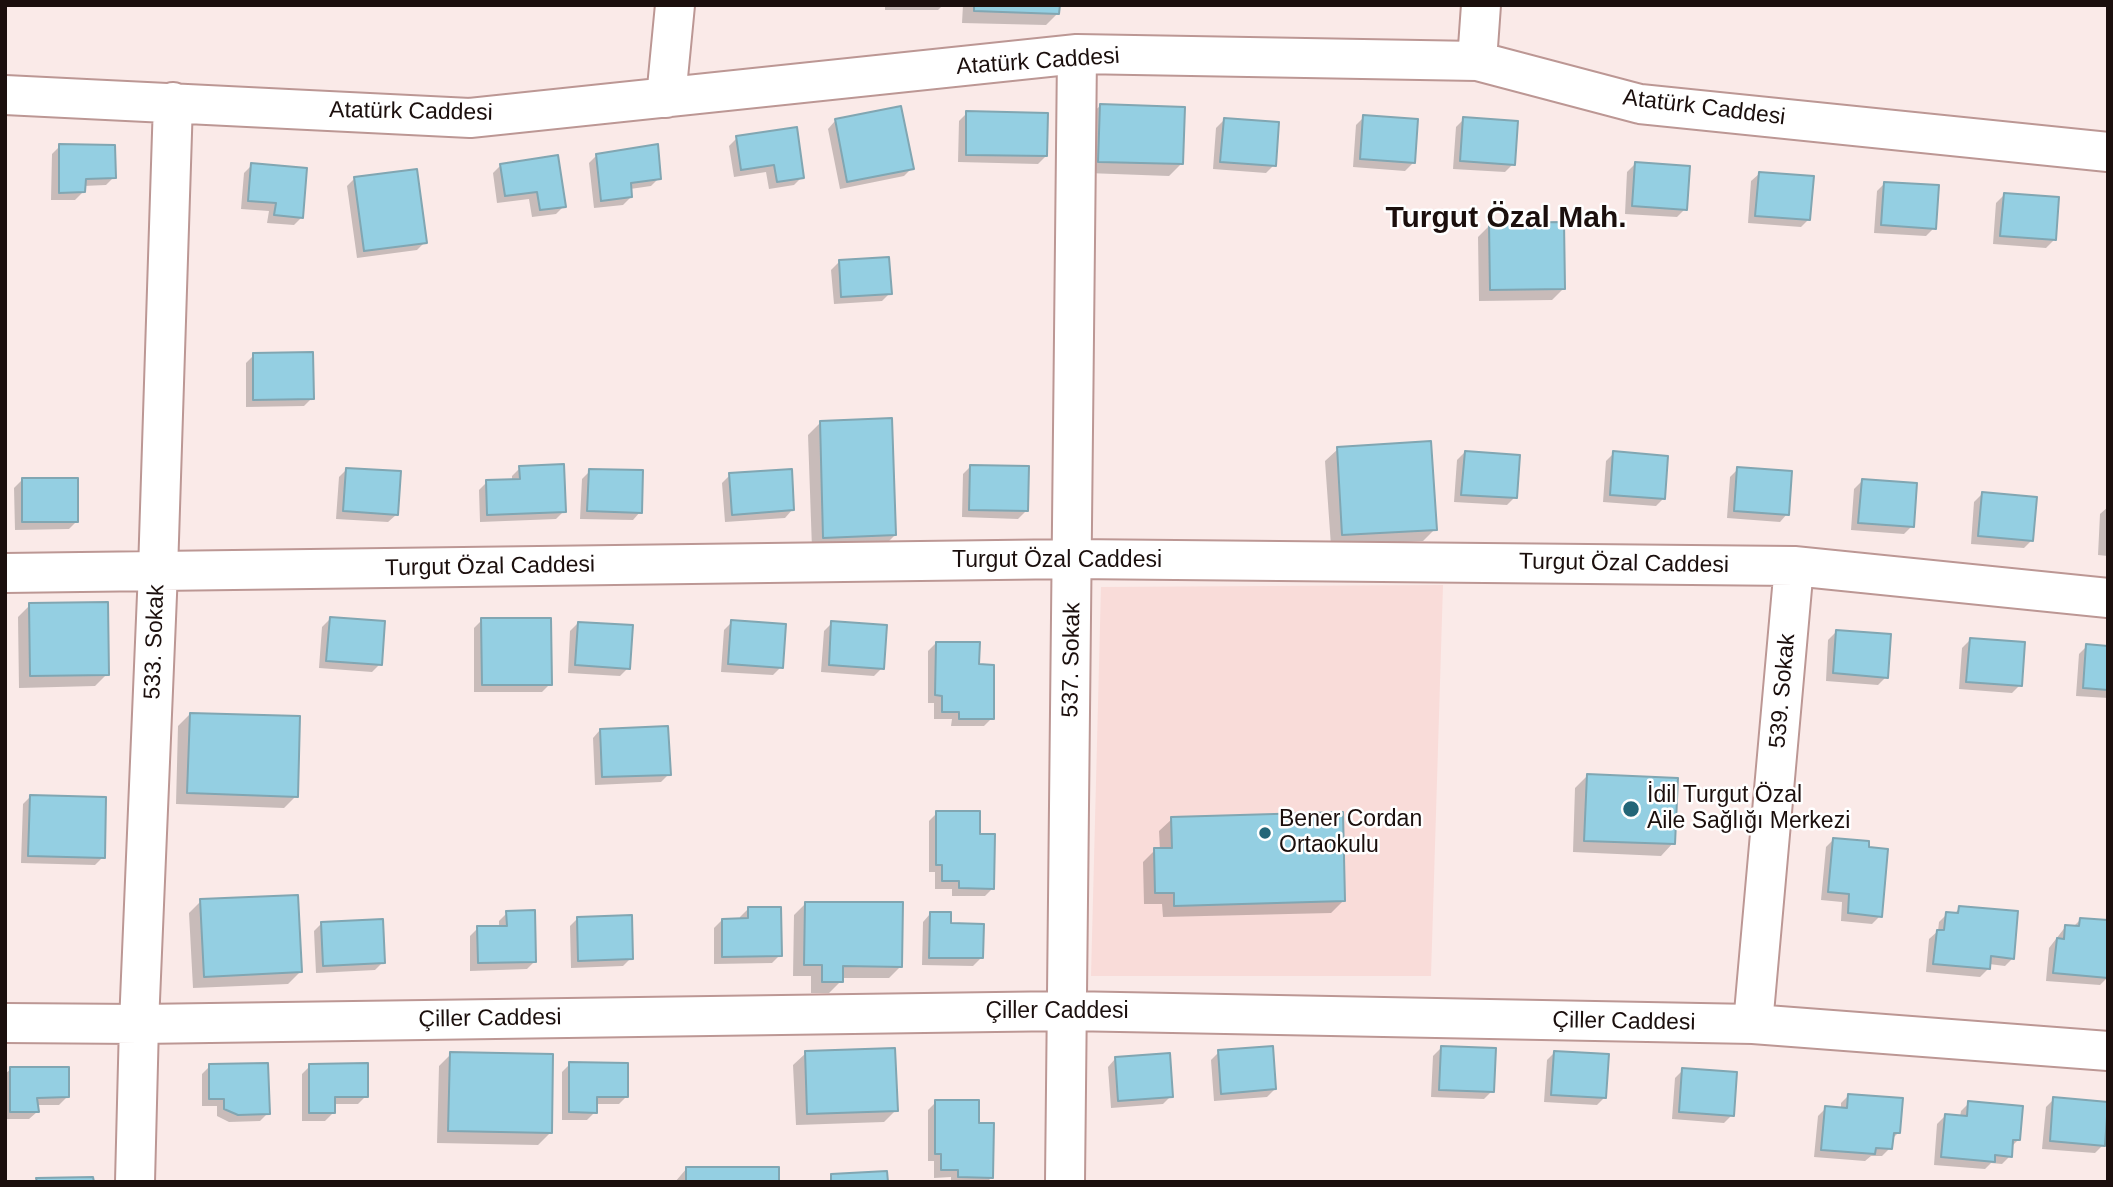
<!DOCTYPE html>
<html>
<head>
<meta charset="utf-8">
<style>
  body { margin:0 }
  #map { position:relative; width:2113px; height:1187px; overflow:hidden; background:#faeae8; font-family:Arial,sans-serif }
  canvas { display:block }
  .frame { position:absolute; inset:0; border:7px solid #1b0f0d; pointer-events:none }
</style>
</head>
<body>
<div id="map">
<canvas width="2113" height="1187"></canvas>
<div class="frame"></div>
</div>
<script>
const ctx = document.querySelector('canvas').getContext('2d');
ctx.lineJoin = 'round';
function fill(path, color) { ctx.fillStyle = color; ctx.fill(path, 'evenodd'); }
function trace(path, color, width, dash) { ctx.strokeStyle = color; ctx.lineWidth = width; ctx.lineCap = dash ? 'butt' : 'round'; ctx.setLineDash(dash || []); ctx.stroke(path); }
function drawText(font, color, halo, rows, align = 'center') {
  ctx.font = font + ' Arial,sans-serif'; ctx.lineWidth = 5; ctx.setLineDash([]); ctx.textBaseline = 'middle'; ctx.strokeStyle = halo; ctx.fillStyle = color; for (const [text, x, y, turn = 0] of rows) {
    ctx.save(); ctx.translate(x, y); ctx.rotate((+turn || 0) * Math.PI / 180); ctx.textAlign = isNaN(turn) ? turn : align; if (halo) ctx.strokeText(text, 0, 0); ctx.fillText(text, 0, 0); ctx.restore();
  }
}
fill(new Path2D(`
  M1443,585L1431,976H1091L1101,587Z`), '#f9dcd9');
fill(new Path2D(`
  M885,5H943L938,10H885Z
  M963,5H1058V13L1046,25L962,23Z
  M1101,105L1181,164L1169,176L1087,173L1088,117Z
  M967,113L1046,156L1038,164L958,162L959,121Z
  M1364,117L1413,163L1405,171L1353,167L1356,125Z
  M1464,119L1513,164L1505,172L1453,169L1456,127Z
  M1224,120L1274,165L1266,173L1213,169L1216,128Z
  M835,121L912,168L904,176L840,189L828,129Z
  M737,138L802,177L794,185L769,189L766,172L734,177L729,146Z
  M60,146L114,177L106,185L83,186V192L75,200H51L52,154Z
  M597,155L659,178L651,186L630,189L631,197L623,205L594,208L589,163Z
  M1635,164L1685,209L1677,217L1625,214L1627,172Z
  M252,165L302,217L294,225L267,223L269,211L241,209L244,173Z
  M501,165L564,206L556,214L532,217L529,199L497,203L493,173Z
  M1759,174L1809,219L1801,227L1748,223L1751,181Z
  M355,178L425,242L417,250L357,258L347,186Z
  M1885,183L1934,228L1926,236L1874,233L1877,191Z
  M2004,195L2054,240L2046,248L1993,244L1996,203Z
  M1490,225L1564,288L1552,300L1479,301L1478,237Z
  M839,262L890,293L882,301L834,304L831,270Z
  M254,355L312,398L304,406L246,407V363Z
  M820,423L895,535L883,547L812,549L808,435Z
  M1338,449L1435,529L1423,541L1331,546L1325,461Z
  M1465,452L1515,497L1507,505L1454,502L1457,460Z
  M1614,453L1664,498L1656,506L1603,502L1606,461Z
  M971,466L1026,511L1018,519L962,517L963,474Z
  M520,468L564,511L556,519L480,522L479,490L487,482L512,481V476Z
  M347,469L396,515L388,522L336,519L339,477Z
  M1738,469L1787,514L1780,522L1727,518L1730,477Z
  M590,471L640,512L633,520L580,519L582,479Z
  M730,475L792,510L785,518L725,522L722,483Z
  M22,480L77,521L69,529L15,530L14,488Z
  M1862,481L1912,526L1904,534L1851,530L1854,489Z
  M1982,494L2032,540L2024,548L1971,544L1974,502Z
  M2108,507V556L2098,555L2100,514Z
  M30,605L107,674L95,686L19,688L18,617Z
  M330,619L380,664L372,672L319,668L322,627Z
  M482,620L550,684L542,692H474V628Z
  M732,622L781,667L773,675L721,672L724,630Z
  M578,623L628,668L620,676L568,673L570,631Z
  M832,623L882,668L874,676L821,672L824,631Z
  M1836,632L1886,677L1878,685L1826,681L1828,640Z
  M1970,640L2020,685L2012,693L1959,689L1962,648Z
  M936,643L978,666L992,718L984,726H951L952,719H934V703H928V651Z
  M2087,646L2108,648V698L2076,696L2079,654Z
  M190,714L296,796L284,808L176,804L178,726Z
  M600,730L669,774L661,782L595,785L593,738Z
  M1587,776L1673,843L1661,856L1573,852L1575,788Z
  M31,796L103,857L95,865L21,863L23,804Z
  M937,813L978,836L993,888L985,896H952V889H935V872H929V821Z
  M1172,819L1343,901L1331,913L1163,917L1162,904H1144L1143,862L1155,850H1160L1159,831Z
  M1834,839L1867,849L1880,916L1872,924L1841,921L1842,902L1821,900L1826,847Z
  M201,901L300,972L288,984L193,988L189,913Z
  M806,903L901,966L889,978H841V981L829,993H811V976H793L794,915Z
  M1960,908L2013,958L2005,966L1989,964L1988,969L1980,977L1926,972L1929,939L1938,931L1939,922L1947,914L1953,915Z
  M748,909L780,955L772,963L714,964V928L722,920H740V917Z
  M507,913L535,961L527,969L470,971V936L478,928H499V921Z
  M930,914L949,925L981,958L973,966L922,965L923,922Z
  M578,918L631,958L623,966L571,968L570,926Z
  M2080,920L2108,977L2100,985L2046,981L2049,948L2066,926L2073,927Z
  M322,923L383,962L375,970L316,973L314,931Z
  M1441,1048L1492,1091L1484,1099L1431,1097L1433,1056Z
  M1219,1052L1275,1089L1267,1097L1214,1101L1211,1060Z
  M1555,1052L1605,1097L1597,1105L1544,1102L1547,1060Z
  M806,1053L896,1110L884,1122L796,1125L793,1065Z
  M451,1054L550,1133L538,1145L437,1143L439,1066Z
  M1115,1059L1171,1096L1163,1104L1111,1108L1108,1067Z
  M570,1064L627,1096L619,1104H595V1112L587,1120H562V1072Z
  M210,1066L268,1113L260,1121L229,1122L217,1116V1106H202V1074Z
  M310,1066L366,1096L358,1104H333V1113L325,1121H302V1074Z
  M11,1069L67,1097L59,1105H36L37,1112L29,1119H5V1074Z
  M1683,1070L1732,1115L1724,1123L1672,1119L1675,1078Z
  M1849,1095L1899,1132L1891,1140L1890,1148L1882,1156H1871L1865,1161L1814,1157L1818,1116L1826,1108L1841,1110V1103Z
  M2054,1099L2103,1145L2095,1153L2042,1149L2046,1107Z
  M936,1102L978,1125L992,1177L987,1182H951V1177L934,1178V1161H928V1110Z
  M1969,1103L2018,1140L2011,1147L2010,1156L2002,1164L1991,1163L1985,1169L1934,1165L1937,1124L1945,1116L1960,1117L1961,1111Z
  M687,1168L777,1182H675Z`), '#0003');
const building = new Path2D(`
  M974,5H1060L1059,14L974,11Z
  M1100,104L1185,107L1183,164L1098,162Z
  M901,106L914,169L847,182L835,119Z
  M966,111L1048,113L1047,156L966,155Z
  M1363,115L1418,119L1415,163L1360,159Z
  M1463,117L1518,121L1515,165L1460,161Z
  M1224,118L1279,122L1276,166L1220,162Z
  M797,127L804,178L777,182L774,165L741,170L736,136Z
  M59,144L115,145L116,178L86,179L85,192L59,193Z
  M658,144L661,179L631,183L632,197L601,201L596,154Z
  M558,155L566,207L540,210L537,192L505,196L500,164Z
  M1635,162L1690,166L1687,210L1632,206Z
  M251,163L307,168L303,218L274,215L276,203L248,201Z
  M417,169L427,243L364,251L354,177Z
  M1759,172L1814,176L1810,220L1755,216Z
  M1884,182L1939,185L1936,229L1881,225Z
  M2004,193L2059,197L2056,240L2000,236Z
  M1564,222L1565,289L1490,290L1489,223Z
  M889,257L892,294L841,297L839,260Z
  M313,352L314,399L253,400V353Z
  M892,418L896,535L823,538L820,421Z
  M1431,441L1437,530L1342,535L1337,447Z
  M1465,451L1520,455L1517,498L1461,495Z
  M1613,451L1668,456L1665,499L1610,495Z
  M564,464L566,512L487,515L486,480L520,479L519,466Z
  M970,465L1029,466L1028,511L969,510Z
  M1737,467L1792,471L1789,515L1734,511Z
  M346,468L401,471L398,515L343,511Z
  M589,469L643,470L642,513L587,511Z
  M792,469L794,510L732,515L729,473Z
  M22,478H78V522H22Z
  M1862,479L1917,483L1914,527L1858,523Z
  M1982,492L2037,497L2033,541L1978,536Z
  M108,602L109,675L30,676L29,603Z
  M330,617L385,621L382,665L326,661Z
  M481,618H551L552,685H482Z
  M731,620L786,624L783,668L728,664Z
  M831,621L887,625L884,669L829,665Z
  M578,622L633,625L630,669L575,665Z
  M1836,630L1891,634L1888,678L1833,673Z
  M1970,638L2025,642L2022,686L1966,682Z
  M936,642H980L979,664L994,665V719H959V712H942V696L935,695Z
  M2086,644L2108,646V690L2083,688Z
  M190,713L300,716L298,797L187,793Z
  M668,726L671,775L602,777L600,729Z
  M1587,774L1678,778L1675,844L1584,841Z
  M30,795L106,797L105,858L28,856Z
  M936,811H980V834H995L994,889L959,888V881H942V865H936Z
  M1343,812L1345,901L1174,906V893H1155L1154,848H1172L1171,817Z
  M1833,838L1869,841V847L1888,849L1882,917L1848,913L1849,894L1828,892Z
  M298,895L302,972L204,977L200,899Z
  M805,902H903L902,967L843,966V982H822V965H804Z
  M1959,906L2018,911L2014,959L1991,956L1990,969L1933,964L1937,930H1944L1946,912L1958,913Z
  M748,907H781L782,956L722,957V919L748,918Z
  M535,910L536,962L478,963L477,926H507L506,911Z
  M930,912H951V923L984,924L983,958H929Z
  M632,915L633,959L578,961L577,917Z
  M2080,918L2108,920V978L2053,973L2057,938L2064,939L2065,925L2079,926Z
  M383,919L385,963L323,966L321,922Z
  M1273,1046L1276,1089L1221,1094L1218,1050Z
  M1441,1046L1496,1048L1494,1092L1439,1090Z
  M895,1048L898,1111L807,1114L805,1051Z
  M1554,1051L1609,1054L1606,1098L1551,1095Z
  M450,1052L553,1054L552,1133L448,1131Z
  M1170,1053L1173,1097L1118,1101L1115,1057Z
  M569,1062L628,1063V1097H597V1113L569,1112Z
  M268,1063L270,1114L238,1115L224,1109V1099H209V1064Z
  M368,1063V1097H335V1113H309V1064Z
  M10,1067H69V1097L37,1098L39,1112H10Z
  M1682,1068L1737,1072L1734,1116L1679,1112Z
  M1848,1094L1903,1098L1900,1133H1894L1892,1149L1876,1148L1875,1154L1821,1150L1825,1106L1847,1108Z
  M2053,1097L2108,1102L2105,1146L2050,1141Z
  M935,1100H979V1123H994L993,1178L958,1177V1170H941V1154H935Z
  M1968,1101L2023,1106L2020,1140H2013L2012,1157L1995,1155V1162L1941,1157L1945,1114L1967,1116Z
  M686,1167H779V1182H686Z
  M887,1171L888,1182H831V1174Z
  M93,1177L94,1182H37L36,1178Z`);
fill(building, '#94cfe2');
trace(building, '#81a6b2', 2);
const minor = new Path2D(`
  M1477,61L1481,5
  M5,95L470,118L1077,54L1477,61L1640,104L2108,152
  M666,98L675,5
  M5,573L1073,559L1794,566L2108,598
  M5,1023L139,1024L1067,1011L1753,1024L2108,1051
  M1753,1024L1794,566
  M135,1182L139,1024L158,571L173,102
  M1065,1182L1077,54`);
trace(minor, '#bc9794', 42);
trace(minor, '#fff', 38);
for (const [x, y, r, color] of [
  [1631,809,9,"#236678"],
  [1265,833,7,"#236678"]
]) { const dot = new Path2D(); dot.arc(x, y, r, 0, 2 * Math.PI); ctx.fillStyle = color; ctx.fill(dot); trace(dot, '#fff', 2.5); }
drawText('23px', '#1b0f0d', '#fff', [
  ["Atatürk Caddesi",1038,62,-4],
  ["Atatürk Caddesi",1704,108,7],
  ["Atatürk Caddesi",411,112,1],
  ["Turgut Özal Caddesi",1057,561],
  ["Turgut Özal Caddesi",1624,564,1],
  ["Turgut Özal Caddesi",490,567,-1],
  ["533. Sokak",155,642,-88],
  ["537. Sokak",1072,660,-89],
  ["539. Sokak",1783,691,-85],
  ["Çiller Caddesi",1057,1012],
  ["Çiller Caddesi",490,1019,-1],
  ["Çiller Caddesi",1624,1022,1]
]);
drawText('23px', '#1b0f0d', '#fff', [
  ["İdil Turgut Özal",1647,796],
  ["Aile Sağlığı Merkezi",1647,822],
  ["Bener Cordan",1279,820],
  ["Ortaokulu",1279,846]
], 'left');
drawText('bold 30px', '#1b0f0d', '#fff', [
  ["Turgut Özal Mah.",1506,219]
]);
</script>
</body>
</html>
